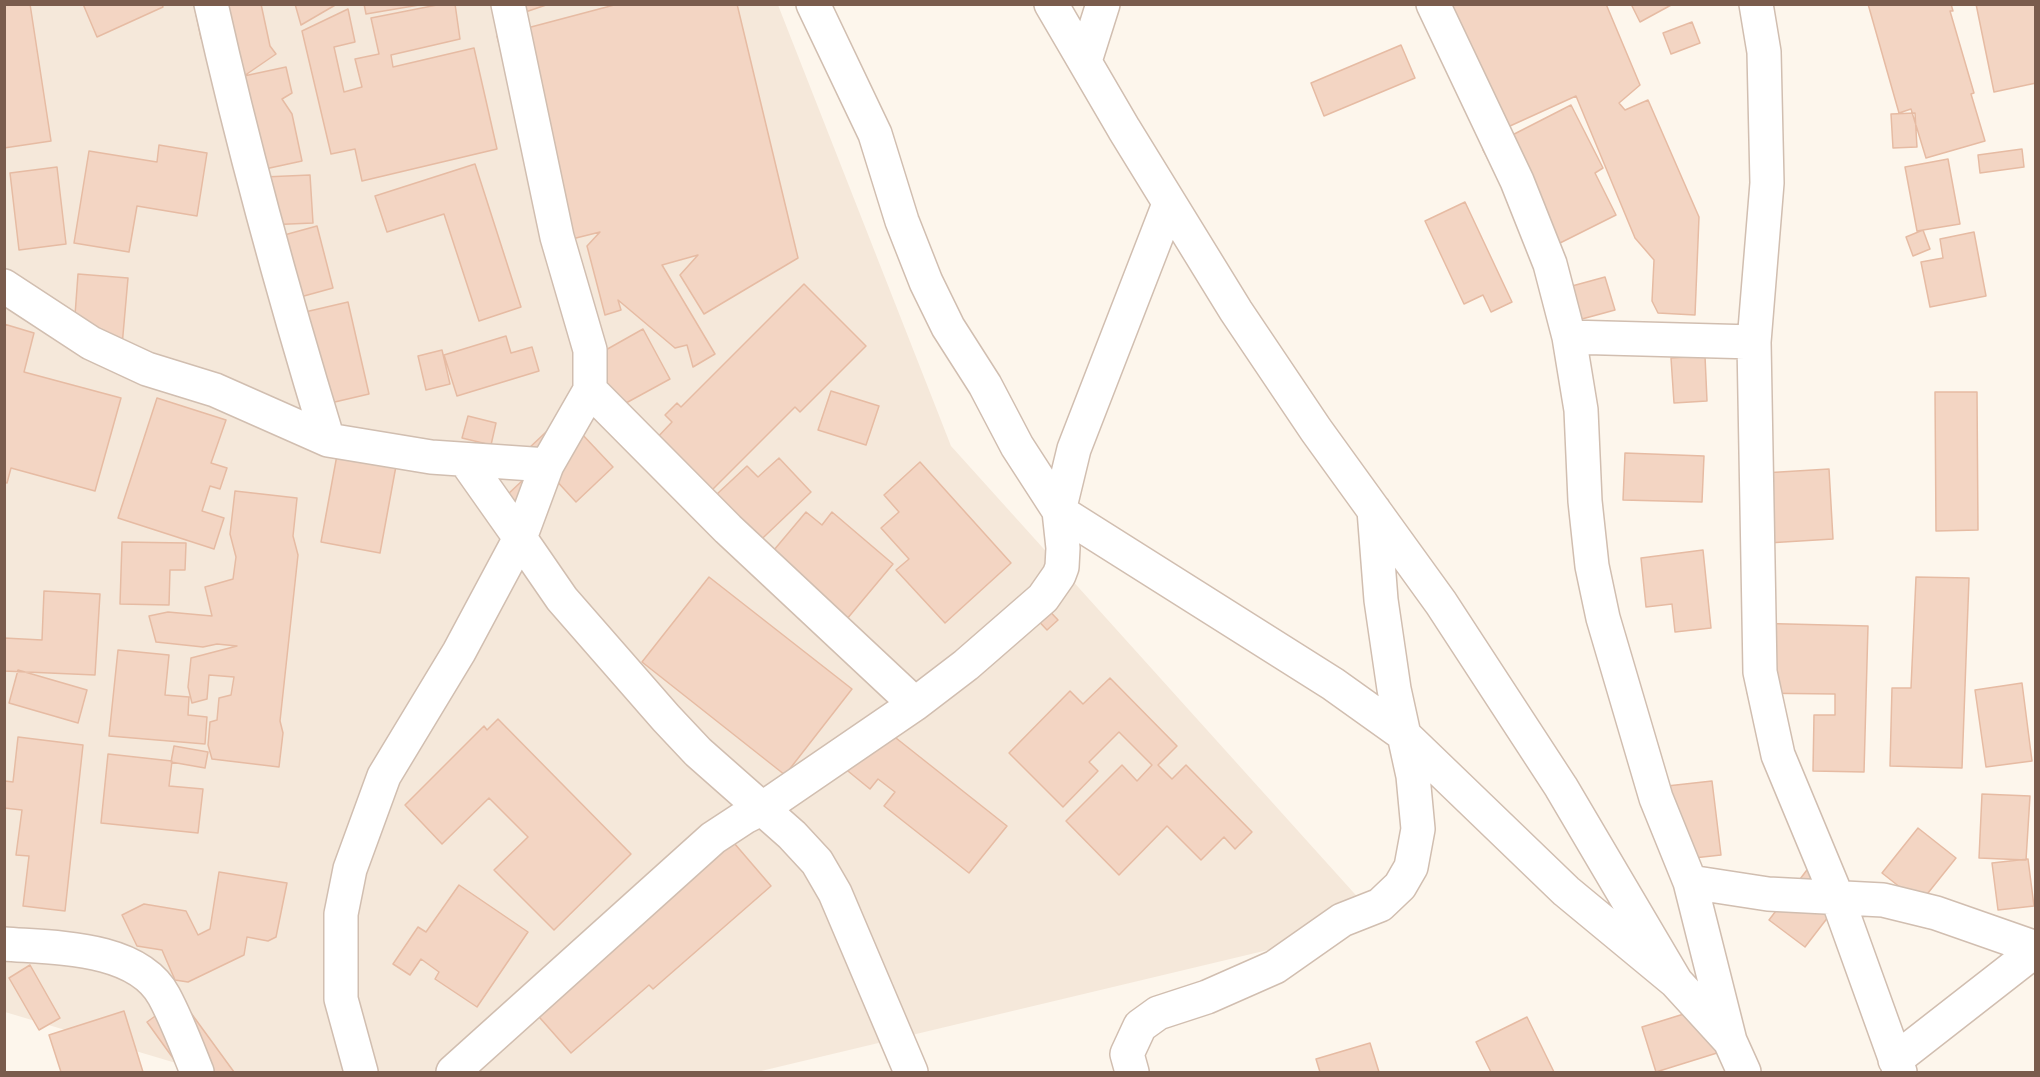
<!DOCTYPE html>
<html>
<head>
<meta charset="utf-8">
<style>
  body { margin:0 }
  #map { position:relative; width:2040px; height:1077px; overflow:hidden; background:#fdf6ec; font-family:"Sofia Sans Condensed",sans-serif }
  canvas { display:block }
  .frame { position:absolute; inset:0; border:6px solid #7a5c4d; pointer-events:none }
</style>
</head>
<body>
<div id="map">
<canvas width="2040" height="1077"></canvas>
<div class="frame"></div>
</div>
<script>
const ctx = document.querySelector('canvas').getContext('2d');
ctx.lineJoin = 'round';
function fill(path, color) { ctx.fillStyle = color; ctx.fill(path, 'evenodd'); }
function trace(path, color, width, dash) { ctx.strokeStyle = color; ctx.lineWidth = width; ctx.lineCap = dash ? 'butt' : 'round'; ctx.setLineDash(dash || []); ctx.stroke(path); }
fill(new Path2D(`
  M4,5H778L951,446L1381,923L757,1072H199L196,1069L5,1012Z`), '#f5e8da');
const building = new Path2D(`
  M4,4H30L51,141L4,148Z
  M83,4H162L163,7L97,37Z
  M194,4H261L270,46L276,54L244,76L286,67L292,93L282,99L292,114L302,161L242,174L213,56L201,38Z
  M295,4H337L301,25Z
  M364,4H425L366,14Z
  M442,4H455L460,39L391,55L393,67L474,48L497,149L362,181L355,149L331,154L302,31L348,9L355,42L334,47L344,92L362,87L355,59L379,54L371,18Z
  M497,4H549L502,20Z
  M618,4H737L798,258L704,314L680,275L698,255L662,265L715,354L693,367L687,345L675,348L618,300L621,310L605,315L587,246L600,232L568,240L567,309L497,36Z
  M1450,4H1606L1640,85L1619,103L1625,110L1648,100L1699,217L1695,315L1658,313L1652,301L1654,260L1635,238L1576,96L1499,131Z
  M1631,4H1673L1640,22Z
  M1868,4H1951L1953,11H1950L1974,93L1971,94L1985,141L1926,158L1911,109L1899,113Z
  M1976,4H2036V83L1994,92Z
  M1692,22L1700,43L1671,54L1663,33Z
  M1401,45L1415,78L1324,116L1311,83Z
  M1571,105L1603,168L1595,173L1616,215L1544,251L1502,168L1495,172L1483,150Z
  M1915,113L1917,147L1893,148L1891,114Z
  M159,145L207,153L197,216L137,206L129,252L74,243L89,151L157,162Z
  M2022,149L2024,167L1980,173L1978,155Z
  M1948,159L1960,224L1917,231L1905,167Z
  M475,164L521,307L479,321L444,214L387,232L375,196Z
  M57,167L66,244L19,250L10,173Z
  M310,175L313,223L266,225L264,177Z
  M1465,202L1512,302L1491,312L1483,295L1464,304L1425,221Z
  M317,226L333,288L293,299L277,237Z
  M1923,230L1930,249L1913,256L1906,237Z
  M1974,232L1986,296L1930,307L1921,262L1943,258L1940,239Z
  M78,274L128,278L122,346L73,343Z
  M1605,277L1615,310L1582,319L1572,286Z
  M804,284L866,346L800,412L795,407L694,508L654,441L672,422L665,415L677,403L681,407Z
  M348,302L369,394L309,408L288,316Z
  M4,324L34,333L24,372L121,398L95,491L11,468L7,483L4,482Z
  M643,329L670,379L615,409L588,360Z
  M506,336L511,353L532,347L539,371L457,396L444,355Z
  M442,350L450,384L426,390L418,356Z
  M1705,356L1707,401L1674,403L1671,358Z
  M831,391L879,406L866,445L818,430Z
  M1935,392H1977L1978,530L1936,531Z
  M157,398L226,420L211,463L227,468L220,489L210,486L202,511L224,518L214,549L118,518Z
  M564,415L613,467L576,502L542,465L520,512L506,496L540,464L527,450Z
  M468,416L496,423L491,445L462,438Z
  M1625,453L1704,456L1702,502L1623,500Z
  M337,455L396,466L380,553L321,542Z
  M779,458L811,492L745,555L701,509L747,466L758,477Z
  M920,462L1011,563L945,623L896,570L909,559L881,528L899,512L884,495Z
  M1829,469L1833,539L1751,544L1747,474Z
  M235,491L297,498L293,536L298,555L280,721L283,733L279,767L212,759L208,745L210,722L217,720L219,698L231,695L234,677L209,675L207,699L192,703L188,687L191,658L237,646L217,644L203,647L156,642L149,616L168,612L212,616L205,587L233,579L236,557L230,534Z
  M806,512L822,525L832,512L893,564L836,632L758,569Z
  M122,542L186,543L185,570H170L169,605L120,604Z
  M1703,550L1711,628L1675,632L1672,604L1646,607L1641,558Z
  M709,577L852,689L785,775L642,662Z
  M1916,577L1969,578L1962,768L1890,766L1892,688H1911Z
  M44,591L100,594L95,675L4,671V638L42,640Z
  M1042,603L1058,620L1047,630L1031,613Z
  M1748,623L1868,626L1864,772L1813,771L1814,715H1835V694L1747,693Z
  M118,650L169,655L165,695L189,697L188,715L207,717L205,744L109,736Z
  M18,670L87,690L78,723L9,703Z
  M1110,678L1177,746L1158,765L1172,779L1186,765L1252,832L1235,849L1224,837L1201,860L1167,826L1119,875L1066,821L1122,765L1137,781L1152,765L1119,732L1089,762L1098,771L1063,807L1009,753L1070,691L1083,704Z
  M2022,683L2032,761L1986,767L1975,690Z
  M498,719L631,854L554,930L494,870L528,837L489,798L442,844L405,805L484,726L487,730Z
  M877,723L1007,826L969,873L884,806L895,792L878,779L870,789L843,767Z
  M18,737L83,745L65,911L23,906L29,856L16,855L22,810L4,808L5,781L13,782Z
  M174,746L208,752L205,768L171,762Z
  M108,754L172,761L169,786L203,789L198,833L101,823Z
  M1712,781L1721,855L1666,861L1658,787Z
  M1982,794L2030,796L2026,860L1979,858Z
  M1918,828L1956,858L1920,903L1882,873Z
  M722,829L771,886L653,989L649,985L571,1053L525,1001Z
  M1816,858L1852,886L1805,947L1769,920Z
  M2028,859L2034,906L1998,910L1992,863Z
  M219,872L287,883L276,937L268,941L247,937L244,955L188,982L175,980L162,950L137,946L122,915L144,904L186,911L198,935L210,929Z
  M459,885L528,932L477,1007L435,979L439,972L421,959L410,975L393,964L418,927L426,932Z
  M30,965L60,1018L39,1030L9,978Z
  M180,998L234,1072H183L147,1022Z
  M1703,1008L1717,1053L1656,1072L1642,1027Z
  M124,1011L143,1072H61L49,1035Z
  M1527,1017L1554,1072H1491L1476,1042Z
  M1370,1043L1379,1072H1320L1316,1059Z`);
fill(building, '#f3d5c3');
trace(building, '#e6bba3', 1.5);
const minor = new Path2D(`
  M211,4C244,151 284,296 328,440
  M508,4L557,237L590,350V390L547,465L520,538L562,599L666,718L698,752L792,835L817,862L835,893L911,1072
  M813,4L875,134L902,221L926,282L948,327L985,385L1017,446L1059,511L1333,684L1403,734L1566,891L1676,982
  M1051,4L1124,129L1236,311L1316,430L1441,603L1561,787L1676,982L1730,1041
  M1433,4L1517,181L1550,264L1569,337L1581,410L1585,501L1592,566L1603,618L1656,798L1690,882L1730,1041L1744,1072
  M1756,4L1764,52L1767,183L1754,342L1760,672L1778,755L1837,897L1900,1072
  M1085,61L1103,4
  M4,286L91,343L147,369L215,390L328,440L431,457L547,465
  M1569,337L1754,342
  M590,390L728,529L915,704
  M1690,882L1768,894L1883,900L1936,913L2036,948
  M4,944C54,948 137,946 164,996C177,1020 187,1047 197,1072
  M1895,1060L2036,950
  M361,1072L341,999V914L350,869L384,776L459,652L520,538L465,460
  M453,1072L713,838L745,817L763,808L915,704L966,665L1043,598L1059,575L1062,567L1063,548L1059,511L1074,449L1169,204
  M1132,1072L1127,1054L1140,1026L1158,1013L1207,997L1275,967L1342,920L1380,905L1400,886L1411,867L1418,829L1413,776L1394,689L1381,600L1374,510`);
trace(minor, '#d1beb0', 36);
trace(minor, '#fff', 33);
</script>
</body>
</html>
